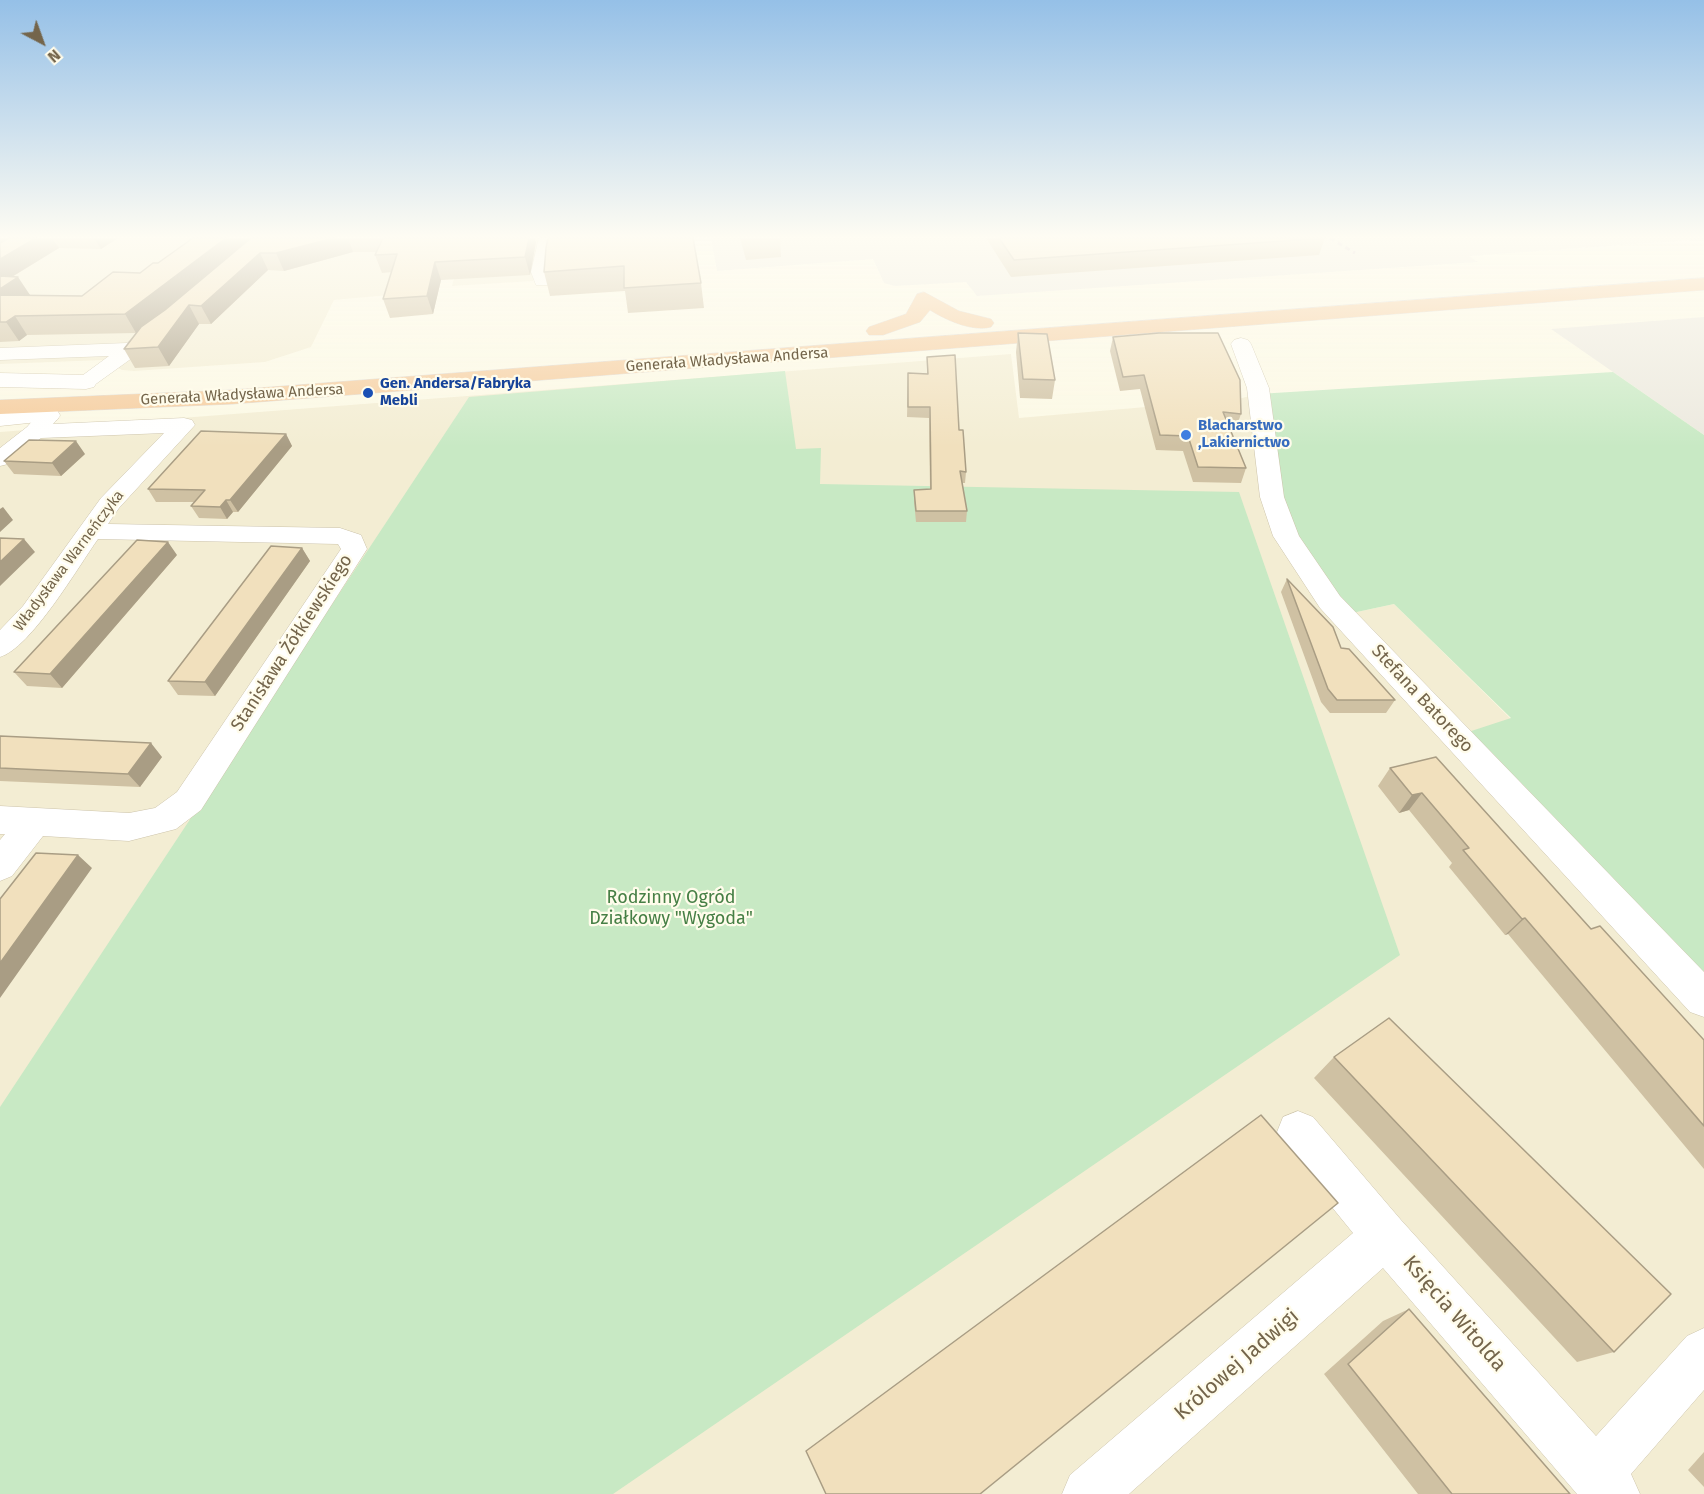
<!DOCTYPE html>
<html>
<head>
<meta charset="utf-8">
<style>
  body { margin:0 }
  #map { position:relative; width:1704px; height:1494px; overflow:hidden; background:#fcf9e5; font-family:"Fira Sans",sans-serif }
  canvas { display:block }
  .north { position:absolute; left:12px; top:12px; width:60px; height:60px; -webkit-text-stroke:4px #fffceb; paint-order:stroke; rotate:139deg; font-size:16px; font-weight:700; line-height:24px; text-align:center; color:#74654b }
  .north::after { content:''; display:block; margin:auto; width:21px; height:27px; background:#74654b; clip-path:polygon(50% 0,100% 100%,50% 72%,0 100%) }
</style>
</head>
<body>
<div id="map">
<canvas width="1704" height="1494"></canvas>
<div class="north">N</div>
</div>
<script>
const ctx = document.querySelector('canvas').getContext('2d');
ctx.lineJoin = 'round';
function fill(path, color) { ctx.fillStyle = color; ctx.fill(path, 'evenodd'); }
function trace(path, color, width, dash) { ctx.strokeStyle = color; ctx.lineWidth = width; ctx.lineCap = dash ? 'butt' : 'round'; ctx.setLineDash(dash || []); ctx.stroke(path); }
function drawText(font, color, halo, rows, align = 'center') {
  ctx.font = font + ' "Fira Sans",sans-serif'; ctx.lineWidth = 4.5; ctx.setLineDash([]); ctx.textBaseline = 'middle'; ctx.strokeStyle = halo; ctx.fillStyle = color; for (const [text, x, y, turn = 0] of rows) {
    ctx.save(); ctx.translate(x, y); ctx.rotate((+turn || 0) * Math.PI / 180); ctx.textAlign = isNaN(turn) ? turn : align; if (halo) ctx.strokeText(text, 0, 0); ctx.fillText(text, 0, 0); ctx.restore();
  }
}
fill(new Path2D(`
  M0,238H578L545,240L533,281L452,286L454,278L396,281L390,295L334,300L311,347L265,362L134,371L122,370L105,360L0,364Z
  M1011,354L1019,418L1238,399L1258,394L1343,615L1394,604L1511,719L1457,736L1704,997V1494H0V432Z`), '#f3edd3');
fill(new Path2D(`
  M711,238H1704V239L1469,256L1478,262L977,296L966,282L895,286L884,283L873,259L717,271Z
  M1704,317V435L1551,329Z`), '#ece9df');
fill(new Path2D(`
  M785,371L796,449L821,448L820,484L1239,492L1400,955L613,1494H0V1107L469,397Z
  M1613,372L1704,435V997L1456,736L1511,718L1394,604L1343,615L1287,536L1258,394Z`), '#c8e9c4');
const street = new Path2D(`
  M539,238H555L549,272L551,281L548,285H536L531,272Z
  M160,323L167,325L170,329L167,333L93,386L86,388L79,386L76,382L79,378L109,356L0,360V348L127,343L153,325Z
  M1241,338L1248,340L1251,344L1269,388L1284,497L1299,536L1340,596L1704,972V1017L1690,1012L1320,608L1273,536L1260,497L1247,388L1231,344L1234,340Z
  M49,409L57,411L60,416L53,424L184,418L192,420L195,425L119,508L108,524L340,528L361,535L367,549L201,810L176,829L129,841L43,836L12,876L0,881V840L5,834H0V806L129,813L155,808L177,792L341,549L338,544L98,539C78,567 31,648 0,657V630L23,606L101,498L164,433L41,438L8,464L0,466V448L27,427L41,411Z
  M1298,1111L1313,1117L1401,1220L1596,1436L1687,1336L1704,1328V1390L1631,1474L1640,1494H1577L1383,1268L1129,1494H1062L1070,1475L1353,1233L1283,1147L1277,1132L1283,1117Z`);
const secondary = new Path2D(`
  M0,373L86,375L94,377L97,382L94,387L86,389L0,387Z
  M49,408L57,410L60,415L57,420L0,426V412Z`);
const highway = new Path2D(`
  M1704,278V290L232,404L0,414V400L232,390Z
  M924,292L959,311L991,319L994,323L991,327C972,332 946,320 930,310L920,322L883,335H869L866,331L869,327L906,314L917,294Z`);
trace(street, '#cdc4ab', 1);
trace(secondary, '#d0c5a9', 1);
trace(highway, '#dedad4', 1);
fill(street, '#fff');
fill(secondary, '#fff');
fill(highway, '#f5cc9d');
trace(new Path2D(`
  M1330,238L1355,253`), '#bfa3c5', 3, [5, 4]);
fill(new Path2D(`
  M36,238H118L101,249L59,248L12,277L30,295H29L82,296L140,273L158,263L193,238H534L536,242L530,275L441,280L433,314L390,318L383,299L392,272L382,273L375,255L376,252H353L284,271L268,270L211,324H199L169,366L135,368L124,349L136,333L27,335L19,341L0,342V259Z
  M548,238L701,283L704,308L628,313L625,291L550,296L544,272Z
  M740,238H780L781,257L746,260Z
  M986,238H1325L1319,255L1011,277Z
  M1018,333L1055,380L1052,399L1020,398L1016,352Z
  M1113,337L1241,414L1236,428H1229L1246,468L1241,483L1193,482L1183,451L1156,450L1140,389L1120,391L1110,351Z
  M927,357L959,430L966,472L965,483H962L967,511L966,522H916L914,501V490L930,489L929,418L907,417L908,373L927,374Z
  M286,434L292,446L238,512H233L227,519L199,518L191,506L194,502H156L148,489Z
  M85,454L61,476L14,474L4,461Z
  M302,548L310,561L215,696L178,695L168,681Z
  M177,555L62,688L27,686L14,672Z
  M1287,579L1341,648L1395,700L1386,713H1330L1321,702L1281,592Z
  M0,736L162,757L140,787L0,781Z
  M1436,757L1591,929L1704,1040V1169L1508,934L1505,935L1449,867L1452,863L1409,810L1399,813L1378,786L1390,768Z
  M1334,1057L1614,1352L1577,1362L1314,1078Z
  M1409,1309L1570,1494H1418L1324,1374L1383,1321Z
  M1704,1452V1487L1688,1470Z`), '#cfc1a3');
fill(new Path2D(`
  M0,238H18L0,248Z
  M36,238H52L59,248L0,284V259Z
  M94,238H118L101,249Z
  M226,238H256L136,333L125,314Z
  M334,238H348L353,252L284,271L276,253Z
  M528,238H534L536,242L530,275L525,257Z
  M260,253L268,270L211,324L201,306Z
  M435,262L441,280L433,314L427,296Z
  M18,277L30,295L3,313L0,310V289Z
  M189,305L199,324L169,366L158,347Z
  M15,316L27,335L19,341L6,322Z
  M286,434L292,446L238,512L230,500Z
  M76,441L85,454L61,476L52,463Z
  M226,500L233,512L227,519L220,507Z
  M3,507L13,520L0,532V509Z
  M24,539L35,552L0,586V562Z
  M168,542L177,555L62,688L50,674Z
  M302,548L310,561L215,696L205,682Z
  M151,743L162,757L140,787L128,774Z
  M1422,793L1409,810L1399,813L1412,795Z
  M78,855L92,868L0,998V963Z
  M1525,918L1508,934L1505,935L1522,919Z`), '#a99d84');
const building = new Path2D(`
  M9,238H36L0,259V243Z
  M193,238H226L125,314L15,316L6,322H0V295L82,296L113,272L140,273L153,263H158Z
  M251,238H334L276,253H260L201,306L189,305L158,347L124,349L141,327L165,310Z
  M383,238H529L525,257L435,262L427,296L383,299L397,254L375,255Z
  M548,238H693L701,283L624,288V266L544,272L546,248Z
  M999,238H1325L1014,260Z
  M0,276L18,277L0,289Z
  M1018,333L1047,334L1055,380L1023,379Z
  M1159,333H1218L1240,380L1241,414L1223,412L1246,468L1198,467L1188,436L1160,435L1144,375L1123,377L1113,337Z
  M955,355L959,430H963L966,472L960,471L967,511H916L914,490L931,489L930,407H908V373L928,374L927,357Z
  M201,431L286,434L230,500H226L220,507L191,506L205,490L148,489Z
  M29,440L76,441L52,463L4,461Z
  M0,538L24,539L0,562Z
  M137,540L168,542L50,674L14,672Z
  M271,546L302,548L205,682L168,681Z
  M1287,579L1333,627L1341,648L1349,649L1395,700H1337L1328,689Z
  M0,736L151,743L128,774L0,768Z
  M1436,757L1591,929L1600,926L1704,1040V1126L1525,918L1522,919L1463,850L1469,848L1422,793L1412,795L1390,768Z
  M36,853L78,855L0,963V899Z
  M1389,1018L1671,1294L1614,1352L1334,1057Z
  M1261,1115L1338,1203L980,1494H826L806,1451Z
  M1409,1309L1570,1494H1452L1348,1364Z`);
fill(building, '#f1e0bd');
trace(building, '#a99d84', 1.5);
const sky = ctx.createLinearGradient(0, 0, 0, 447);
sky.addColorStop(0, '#95c0e7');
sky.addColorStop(0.53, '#fefcf3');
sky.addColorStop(1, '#fefcf300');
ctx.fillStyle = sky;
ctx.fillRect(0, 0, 1704, 447);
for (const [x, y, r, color] of [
  [368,393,6,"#1a4fb4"],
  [1186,435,6,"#3f7fe0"]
]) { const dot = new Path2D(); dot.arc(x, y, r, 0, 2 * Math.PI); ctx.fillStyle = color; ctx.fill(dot); trace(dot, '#fffceb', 2); }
drawText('15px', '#74654b', '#fffceb', [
  ["Generała Władysława Andersa",727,360,-4],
  ["Generała Władysława Andersa",242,395,-3],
  ["Władysława Warneńczyka",69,561,-53]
]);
drawText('bold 15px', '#164399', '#fffceb', [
  ["Gen. Andersa/Fabryka",380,384],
  ["Mebli",380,401]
], 'left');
drawText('bold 15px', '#366cbe', '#fffceb', [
  ["Blacharstwo",1198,426],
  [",Lakiernictwo",1198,443]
], 'left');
drawText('18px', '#74654b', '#fffceb', [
  ["Stanisława Żółkiewskiego",292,643,-57],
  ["Stefana Batorego",1422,699,47]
]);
drawText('18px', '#467f45', '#fffceb', [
  ["Rodzinny Ogród",671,898],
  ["Działkowy \"Wygoda\"",671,919]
]);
drawText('21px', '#74654b', '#fffceb', [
  ["Księcia Witolda",1454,1314,49],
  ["Królowej Jadwigi",1237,1365,-41]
]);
</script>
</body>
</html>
